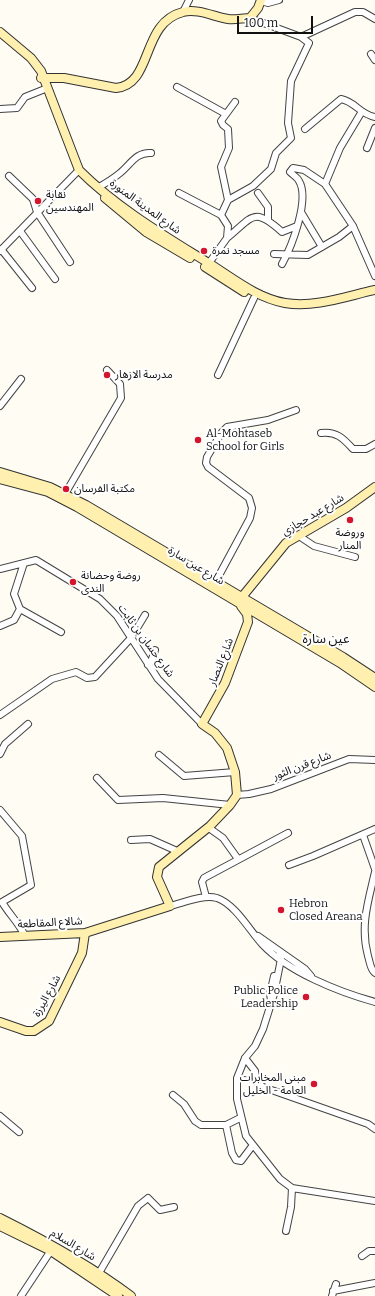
<!DOCTYPE html>
<html>
<head>
<meta charset="utf-8">
<style>
  body { margin:0 }
  #map { position:relative; width:375px; height:1296px; overflow:hidden; background:#fffcf4; font-family:Bitter,serif }
  canvas { display:block }
  .scale { position:absolute; left:237px; top:16px; width:76px; height:18px; box-sizing:border-box; border:2px solid #101010; border-top:0; padding-left:5px; font-size:12px; line-height:14px; white-space:nowrap; color:#101010; -webkit-text-stroke:3px #fff; paint-order:stroke }
</style>
</head>
<body>
<div id="map">
<canvas width="375" height="1296"></canvas>
<div class="scale">100 m</div>
</div>
<script>
const ctx = document.querySelector('canvas').getContext('2d');
ctx.lineJoin = 'round';
function trace(path, color, width, dash) { ctx.strokeStyle = color; ctx.lineWidth = width; ctx.lineCap = dash ? 'butt' : 'round'; ctx.setLineDash(dash || []); ctx.stroke(path); }
function drawText(font, color, halo, rows, align = 'center') {
  ctx.font = font + ' Bitter,"Noto Sans Arabic",serif'; ctx.lineWidth = 4; ctx.setLineDash([]); ctx.textBaseline = 'middle'; ctx.strokeStyle = halo; ctx.fillStyle = color; for (const [text, x, y, turn = 0] of rows) {
    ctx.save(); ctx.translate(x, y); ctx.rotate((+turn || 0) * Math.PI / 180); ctx.textAlign = isNaN(turn) ? turn : align; if (halo) ctx.strokeText(text, 0, 0); ctx.fillText(text, 0, 0); ctx.restore();
  }
}
const street = new Path2D(`
  M261,1L268,3L279,0
  M183,12L189,0
  M250,18L301,37L355,12H363L375,19
  M371,54L375,60
  M177,87L226,114
  M0,109L17,108L25,97L45,89
  M361,113L340,148L325,184L353,226L375,276
  M305,129L341,99C356,102 359,114 375,117
  M367,148L375,128
  M9,176L33,199L37,212L70,262
  M99,187C106,183 114,178 120,173C131,164 136,152 151,153
  M179,193L221,215L228,226L227,238L209,263
  M258,193L268,207V219
  M228,200L253,186L271,169L276,153L291,138L288,123L291,81L309,43L301,37
  M301,212L322,247
  M221,215L228,200L221,167L229,148L228,129L223,125L221,121L235,102
  M20,231L55,279
  M227,238C253,217 253,206 282,232L297,226
  M1,249L32,288
  M0,251L76,173
  M274,254L308,255L339,237L353,226
  M282,264C292,246 310,199 299,181C298,178 293,175 290,172L293,168L304,170L325,184
  M218,375L254,298
  M0,406L21,379
  M321,433C336,431 343,438 353,449H366L375,444
  M65,494L121,398L120,384L107,370
  M299,536L314,546L355,557
  M0,569L36,560L100,599L117,616L158,679L202,724
  M216,581L250,518L252,508L249,498L208,467L206,463L207,457L222,432L227,427L268,420L296,410
  M20,609L61,632
  M0,626L14,620L20,609L14,594L24,563
  M148,665L151,662L155,650
  M0,715L52,679L76,672L87,678L95,677L131,638L145,615
  M0,754L5,744L28,724
  M159,755L184,776L235,772
  M97,778L118,800L163,798L230,805
  M237,795L249,794L271,789L349,759L375,760
  M0,810L22,836L31,885L2,902C9,914 19,923 25,936
  M209,828L223,838L238,859
  M363,835L375,869
  M131,840L150,839L177,851
  M289,865L313,856L375,829
  M375,872C368,902 360,926 368,956C370,962 370,969 375,973
  M206,897L202,882L204,878L288,833
  M170,906C183,903 203,894 217,898C235,904 250,931 262,944C288,972 339,992 375,1002
  M258,936L305,969L311,976
  M280,953L281,959L274,994L263,1029L255,1046L245,1058L237,1078V1099L246,1136L280,1179L292,1188L375,1201
  M271,1000L270,994L274,976
  M245,1058L255,1071L257,1082L263,1087L368,1124L375,1129
  M173,1095L184,1104L195,1121L201,1125H226L240,1118
  M0,1116L19,1132
  M226,1125L232,1153L236,1160L241,1161L253,1145
  M286,1231L291,1207L292,1188
  M362,1256L369,1251H375
  M99,1273L138,1206L148,1198L160,1210L174,1207
  M333,1291L375,1283
  M21,1296L52,1249
  M332,1296L336,1284`);
const secondary = new Path2D(`
  M0,32L31,58L41,71L79,170C117,208 165,236 210,264C234,279 257,298 285,303C315,308 347,296 375,290
  M41,78H64L116,88C154,84 140,23 183,12C197,8 215,17 228,19C235,20 243,18 250,18L258,8L261,0
  M105,198L146,232L190,258
  M205,267L244,292
  M0,472L50,487L86,505L343,657L375,678
  M0,479L48,492L77,507L340,663L375,687
  M0,937L85,933L170,906L157,877L159,867L210,826L230,805L237,795L235,772L227,748L215,733L202,724L225,683L248,622L247,614L241,606L242,597L286,543L346,508L375,487
  M0,1022L26,1031H34L49,1021L82,953L85,933
  M0,1218C46,1241 90,1265 131,1296
  M0,1226L51,1251L118,1296`);
trace(street, '#434343', 8);
trace(secondary, '#323232', 10);
trace(street, '#fff', 6);
trace(secondary, '#fff0af', 8);
for (const [x, y, r, color] of [
  [38,201,4,"#d3162d"],
  [204,251,4,"#d3162d"],
  [107,375,4,"#d3162d"],
  [198,440,4,"#d3162d"],
  [66,489,4,"#d3162d"],
  [350,520,4,"#d3162d"],
  [73,582,4,"#d3162d"],
  [281,910,4,"#d3162d"],
  [306,997,4,"#d3162d"],
  [314,1084,4,"#d3162d"]
]) { const dot = new Path2D(); dot.arc(x, y, r, 0, 2 * Math.PI); ctx.fillStyle = color; ctx.fill(dot); trace(dot, '#fff', 1.5); }
drawText('11px', '#101010', '#fff', [
  ["نقابة",46,195],
  ["المهندسين",46,208],
  ["مسجد نمرة",212,251],
  ["مدرسة الازهار",115,375],
  ["Al-Mohtaseb",206,434],
  ["School for Girls",206,447],
  ["مكتبة الفرسان",74,489],
  ["وروضة",350,533,"center"],
  ["المنار",350,546,"center"],
  ["روضة وحضانة",81,576],
  ["الندى",81,589],
  ["Hebron",289,904],
  ["Closed Areana",289,917],
  ["Public Police",298,991,"right"],
  ["Leadership",298,1004,"right"],
  ["مبنى المخابرات",306,1078,"right"],
  ["العامة - الخليل",306,1091,"right"]
], 'left');
drawText('11px', '#101010', '#fff', [
  ["شارع المدينة المنورة",145,207,36],
  ["شارع عبد حجازي",313,515,-31],
  ["شارع عين سارة",196,566,31],
  ["شارع حسان بن ثابت",146,641,54],
  ["شارع النصار",221,662,-68],
  ["شارع قرن الثور",302,766,-21],
  ["شالاع المقاطعة",50,923,-3],
  ["شارع اليرزة",47,996,-61],
  ["شارع السلام",73,1245,31]
]);
drawText('13px', '#101010', '#fff', [
  ["عين سارة",326,639]
]);
</script>
</body>
</html>
